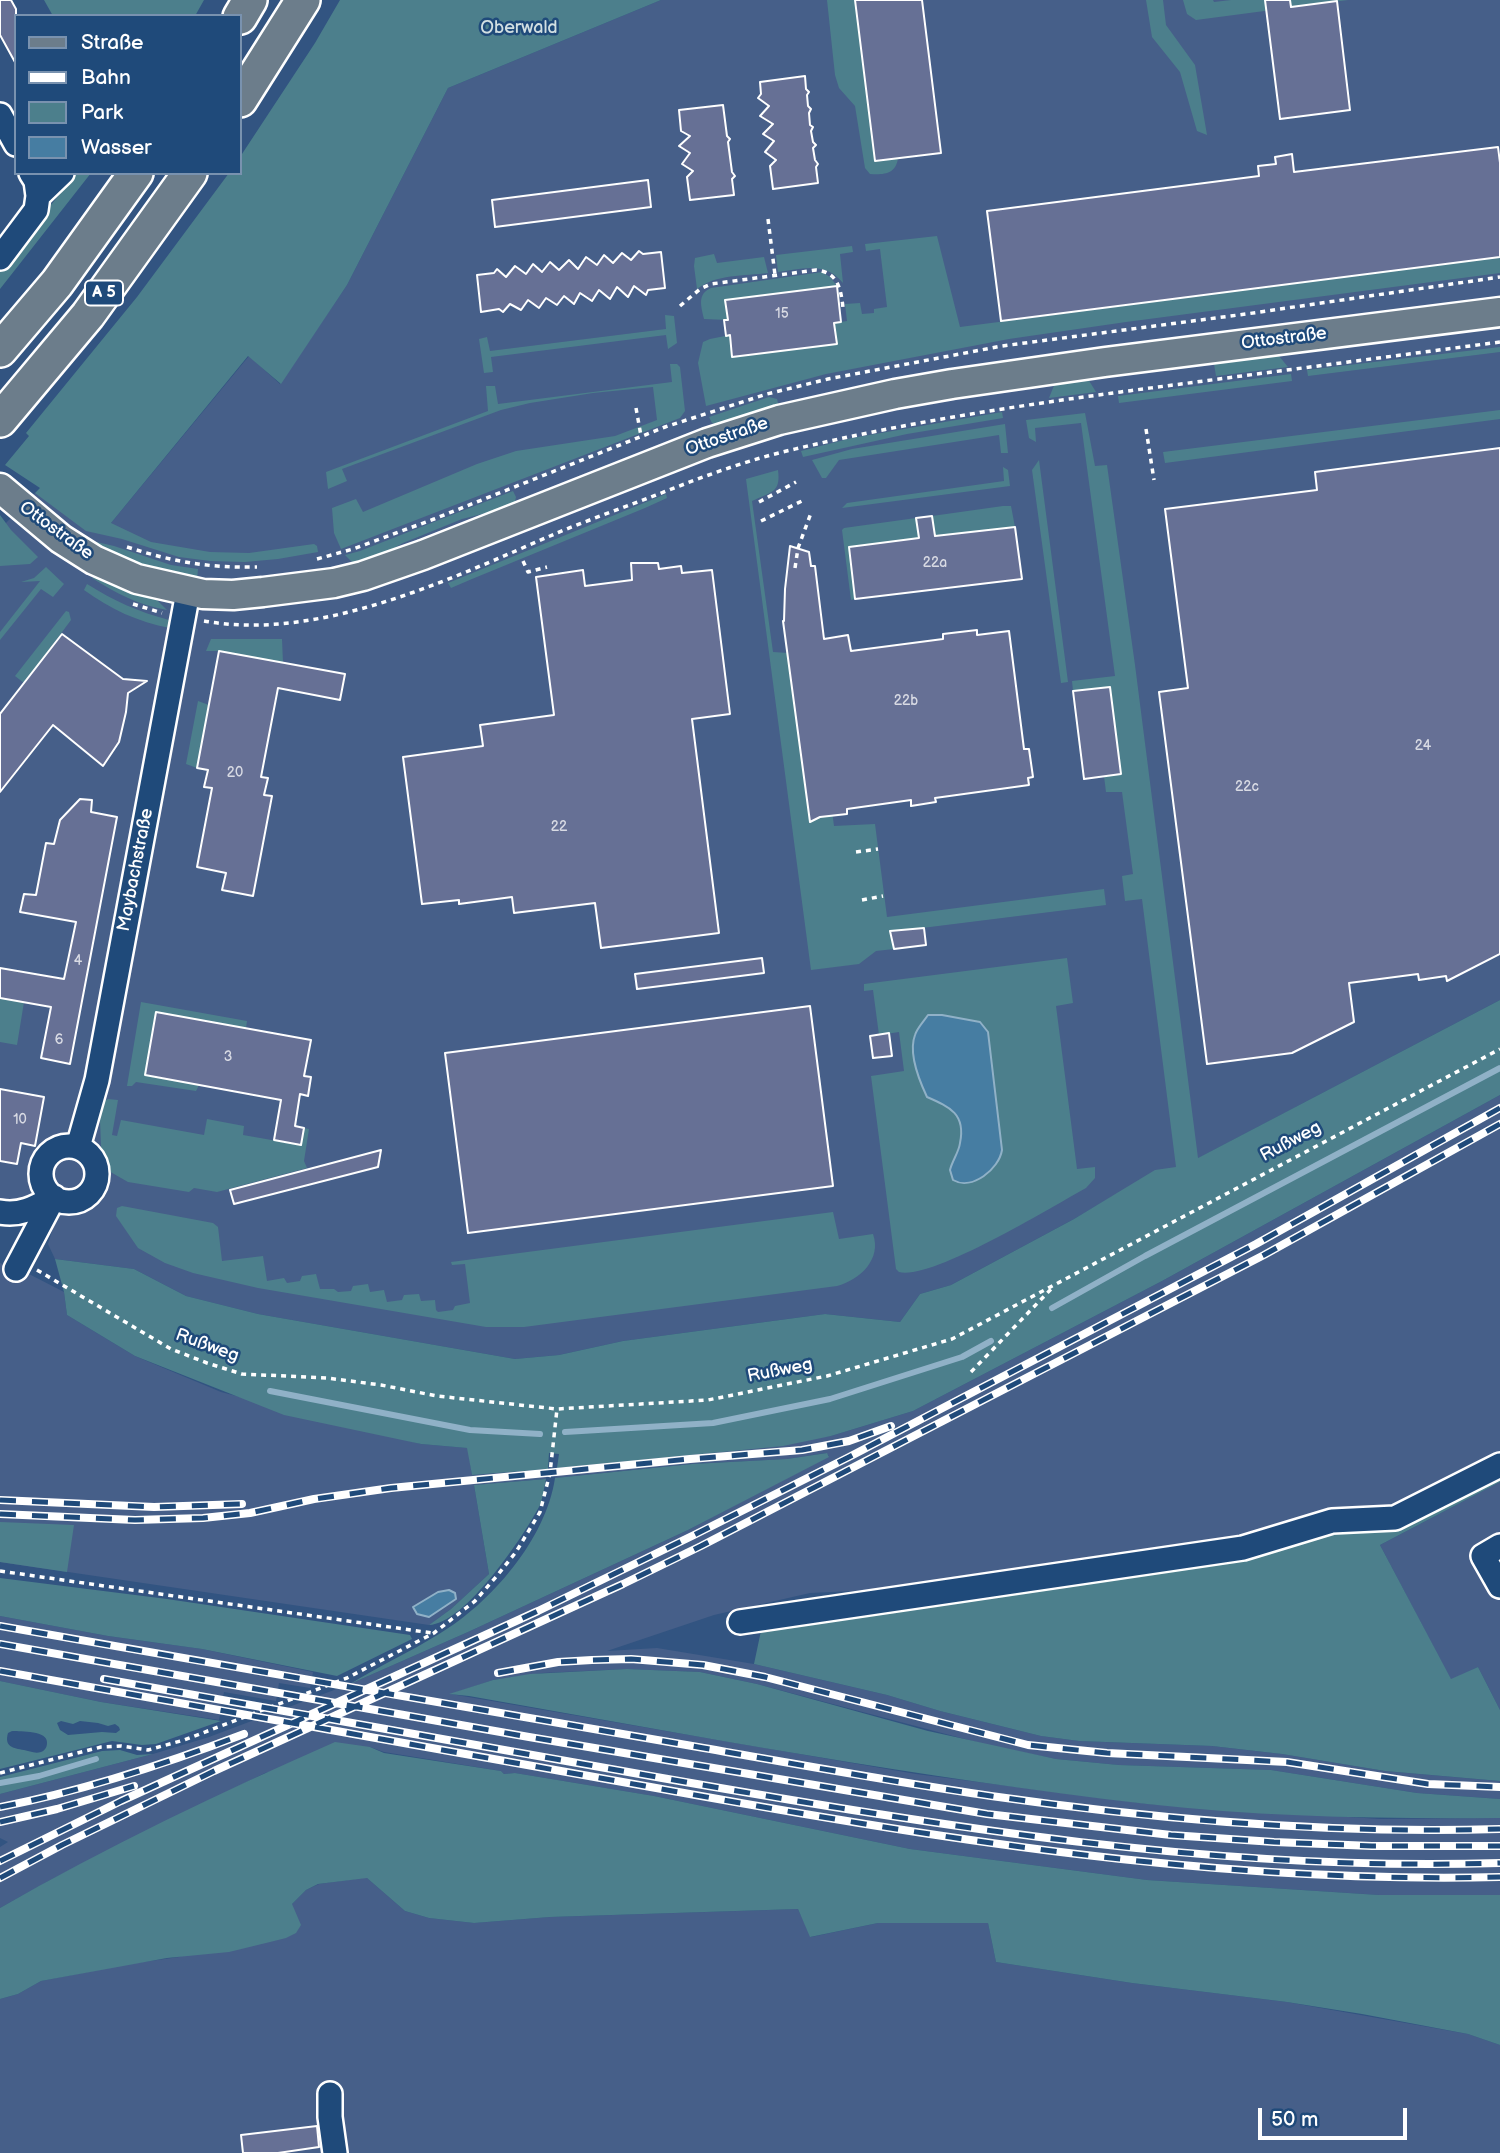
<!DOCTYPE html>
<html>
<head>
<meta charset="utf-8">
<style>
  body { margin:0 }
  #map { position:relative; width:1500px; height:2153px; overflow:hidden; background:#325481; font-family:"Balsamiq Sans",sans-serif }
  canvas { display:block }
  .legend { position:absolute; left:14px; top:14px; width:228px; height:161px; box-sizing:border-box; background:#1f4a7a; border:2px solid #7992af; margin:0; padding:9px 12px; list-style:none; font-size:21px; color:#fff }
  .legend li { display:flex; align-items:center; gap:14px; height:35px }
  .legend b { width:35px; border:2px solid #7992af }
  .scale { position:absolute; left:1258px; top:2108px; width:149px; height:32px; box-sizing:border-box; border:4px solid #fff; border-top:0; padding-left:9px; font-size:21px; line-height:24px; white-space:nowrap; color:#fff; -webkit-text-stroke:5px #1f4a7a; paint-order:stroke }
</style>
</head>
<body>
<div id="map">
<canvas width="1500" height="2153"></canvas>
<ul class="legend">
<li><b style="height:9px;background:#6c7d8b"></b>Straße</li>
<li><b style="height:9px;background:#fff"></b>Bahn</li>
<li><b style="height:19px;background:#4c7f8c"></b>Park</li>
<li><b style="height:19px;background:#467da2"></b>Wasser</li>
</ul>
<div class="scale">50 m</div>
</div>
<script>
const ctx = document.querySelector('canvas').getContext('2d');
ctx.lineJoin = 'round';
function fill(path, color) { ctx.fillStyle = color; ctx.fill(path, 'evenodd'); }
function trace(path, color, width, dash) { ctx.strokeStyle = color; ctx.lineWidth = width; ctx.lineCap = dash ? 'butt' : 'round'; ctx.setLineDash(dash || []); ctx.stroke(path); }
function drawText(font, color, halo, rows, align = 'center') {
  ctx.font = font + ' "Balsamiq Sans",sans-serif'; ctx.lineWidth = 5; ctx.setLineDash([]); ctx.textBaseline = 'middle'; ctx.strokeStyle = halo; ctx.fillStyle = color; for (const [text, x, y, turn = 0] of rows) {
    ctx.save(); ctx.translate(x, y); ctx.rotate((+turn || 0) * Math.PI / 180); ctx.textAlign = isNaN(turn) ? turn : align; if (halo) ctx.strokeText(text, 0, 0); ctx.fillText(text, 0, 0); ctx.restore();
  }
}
fill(new Path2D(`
  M661,0H1500V1000L1187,1164L1113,1196L1074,1219L951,1285L920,1294L900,1322L825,1314L623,1341L559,1355L515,1359L258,1314L186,1296L134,1269L55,1259L48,1244L58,1212L21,1201L0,1202V532L6,523L35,493L43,494L111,523L249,356L280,384L347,285L448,88Z
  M1500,1095V1459L1401,1509L1261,1536L895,1589L810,1593L714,1615L607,1651L657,1648L754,1664L887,1695L940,1711L1041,1736L1079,1741L1212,1746L1282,1754L1385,1771L1500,1781V1799L1417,1793L1271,1770L1119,1765L1056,1759L991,1746L757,1684L700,1672L627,1669L542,1673L493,1680L451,1694L916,1774L1149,1804L1380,1819L1500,1818V1895H1379L1147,1880L910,1849L654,1796L515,1773L504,1774L501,1771L384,1752L370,1747L265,1773L52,1879L0,1908V1847L8,1842L0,1838V1794L153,1754L209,1737L350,1684L468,1632L688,1530L829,1456L826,1453L787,1459L691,1464L555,1478L557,1468L831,1436L913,1411L1162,1281Z
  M0,1263L29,1274L64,1292L67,1315L135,1356L221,1392L421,1444L468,1448L472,1475L548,1469L546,1479L474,1485L489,1574L451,1609L429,1625L0,1562Z
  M1500,1482V1710L1478,1667L1451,1680L1380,1545Z
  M0,1616L108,1636L202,1649L313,1672L310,1688L279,1683L276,1701L224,1692L219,1720L101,1702L0,1681Z
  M362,1878H367L405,1911L429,1918L474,1923L550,1917L798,1909L811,1937L878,1923H988L996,1962L1132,1983L1287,2002L1468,2034L1500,2045V2153H0V1999L18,1994L41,1981L128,1964L179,1957L292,1904L306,1890L319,1884Z`), '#465f89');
fill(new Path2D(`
  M44,0H204L195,16H53Z
  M340,0H661L448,88L347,285L281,384L248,356L111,523L151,542L210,552L249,553L314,544L317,546L318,552L278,559L245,562L210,561L179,557L122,539L86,531L35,493L40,488L5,465L29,436L26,433L137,297L229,173H240V157L315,43Z
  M827,0H855L898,158C896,174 884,175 870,174L865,168L855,106L839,88L835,75Z
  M1146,0H1163L1166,25L1195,65L1207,135L1197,131L1180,72L1152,37Z
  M1183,0H1213L1214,2L1231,0H1348L1196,20L1187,14Z
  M77,173H91L0,289V267Z
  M937,236L960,327L1500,257V273L1126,322L1009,339L826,374L706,406L698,363L703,342L710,339L730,335L732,356L836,344L834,323L847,321L845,304L860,303L862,314L874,313V309L887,307L880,249L866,251L865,244Z
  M852,246L853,252L840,254L843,283C825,261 802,269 778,272L776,255Z
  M714,254L717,263L764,257L768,273C744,276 716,274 697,289L694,266L695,258Z
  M822,272L830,277L837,286L726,300L728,320L704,319C701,306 697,294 711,288Z
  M665,315L674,316L677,343L668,349L666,335L491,357L493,372L484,373L479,339L487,337L490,351L666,329Z
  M1500,347V352L1308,376L1307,370Z
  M1279,356L1288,367L1216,376L1214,364Z
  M670,364H677L680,367L685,411L680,418L341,549L334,533L332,508L356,499L363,512L477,464L516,451L615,436L657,420L653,387L593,393L530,403L501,410L342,469L347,481L328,489L326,472L488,411L486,386H495L498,404L672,382Z
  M1291,374L1292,381L1119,403L1118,396Z
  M1088,379L1096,392L1049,398L1055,383Z
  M769,397L777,399L779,407L721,425L712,423L709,417Z
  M1500,410V419L1165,463L1163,452Z
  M1002,412L1003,418L907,434L803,457L801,451L852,438Z
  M1085,413L1095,466L1107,465L1135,665L1198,1158L1500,1000V1095L1162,1281L913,1411L831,1436L783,1446L557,1468L559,1454L549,1453L548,1469L472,1475L467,1448L421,1444L284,1415L135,1356L67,1315L64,1292L55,1259L134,1269L186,1296L258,1314L515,1359L559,1355L623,1341L825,1314L900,1322L920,1294L951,1285L1074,1219L1155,1170L1176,1167L1142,899L1125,901L1122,876L1133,874L1122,792H1106L1104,776L1121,774L1110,687L1073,691L1072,681L1115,676L1081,423L1035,428L1036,442L1029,438L1026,420Z
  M1005,424L1008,453H1001L999,435L839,460L826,478H822L812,460L852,449Z
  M1039,460L1068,682L1061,683L1032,470Z
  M1003,467L1008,470L1010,486L842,508L847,503L1004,481Z
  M778,470C781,493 771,492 752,501L773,652L788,653L810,821L832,811L834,826L875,824L887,917L1104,889L1106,905L890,932L894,949L876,951L859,964L811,970L746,479Z
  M513,491L516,497L514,506L462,519L403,543L367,563L356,566L345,555L360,551Z
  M666,494L667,498L645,508L472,579L451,588L448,583Z
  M1003,506H1011L1015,527L935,536L932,516Z
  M0,515L11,530L38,557L30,564L0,566Z
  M916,518L919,538L849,547L855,599L851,600L842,530L844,528Z
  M79,538L114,546L171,565L198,569L197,581L152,572Z
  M46,567L64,584L53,597L41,589L0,640V632L40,581L21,582L34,578Z
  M98,576L156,599L167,610C138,605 116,593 92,578Z
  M87,584C114,601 139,612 169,620L170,628C138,622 110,609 84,590Z
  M66,611L69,612L71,620L24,683L15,676Z
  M211,639H282L283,663L219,651H206Z
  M198,701L209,705L197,768L186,764Z
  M1067,958L1073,1003L1056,1006L1077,1169L1095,1167V1178L1086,1188C1053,1206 931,1281 899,1272L896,1269L871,1076L904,1071L899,1032L879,1035L873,990L864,991V984Z
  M0,998L24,1002L17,1045L0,1042Z
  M141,1002L247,1021L246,1028L156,1012L145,1075L199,1085L196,1091L136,1082L132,1086H127Z
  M108,1099L118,1100L112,1135L117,1136L121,1120L204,1135L207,1119L244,1126L243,1135L300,1145L304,1128L309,1129L304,1161L307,1168L217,1192L194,1188L189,1192L128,1182L107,1170H102L100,1120L102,1102Z
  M122,1206L213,1223L218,1227L222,1261L263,1256L267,1281L284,1278L287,1283L300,1281L302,1276L316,1274L320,1289H334L338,1292L351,1291L353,1286L368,1284L370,1292L384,1290L387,1302L402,1300L404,1295L419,1294L421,1301L435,1300L436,1310L438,1312L453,1310L455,1306L470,1303L465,1264L452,1265L451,1262L833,1212L839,1239L873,1234C882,1259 860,1280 837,1286L524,1327H486L258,1288L193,1273L165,1263L138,1248L116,1216L117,1208Z
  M827,1453L829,1457L688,1530L468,1632L350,1684C379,1666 410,1652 439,1634C491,1603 546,1539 555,1478L692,1464L787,1459Z
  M1500,1473V1482L1380,1545L1451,1679L1478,1667L1500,1710V1781L1385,1771L1282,1754L1212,1746L1079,1741L1041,1736L940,1711L887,1695L754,1664L762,1626L1313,1532L1371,1528L1384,1531Z
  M546,1479C544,1488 543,1497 540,1505C524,1536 465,1624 429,1625L451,1609L489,1574L474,1485Z
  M0,1522L74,1525L67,1572L0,1562Z
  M0,1578L167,1599L410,1635L412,1639L337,1676L202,1649L108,1636L0,1616Z
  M627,1669L700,1672L757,1684L928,1731L1056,1759L1119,1765L1271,1770L1417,1793L1500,1799V1818C1382,1819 1264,1817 1147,1804C920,1778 695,1736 469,1696L449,1694L493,1680L530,1674Z
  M0,1681L101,1702L221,1721L156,1744L142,1745L112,1741L0,1769ZM61,1721L73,1724L80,1721L98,1723L108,1726L115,1724L119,1727L120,1730L116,1733L102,1732L68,1735L60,1730L57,1723ZM12,1731C21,1732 48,1730 47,1743C47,1748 44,1751 41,1752C35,1754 29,1751 24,1750C13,1748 4,1747 8,1733Z
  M335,1742L370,1747L384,1753L501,1771L504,1774L515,1773L654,1796L910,1849L1147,1880L1379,1895H1500V2045L1468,2034L1362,2014L1287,2002L1132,1983L996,1962L988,1923H878L810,1937L798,1909L550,1917L474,1923L429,1918L405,1911L367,1878L318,1884L306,1890L292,1904L301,1925L296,1933L286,1938L270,1942L229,1952L167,1958L41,1981L18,1994L0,1999V1908C108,1846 221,1792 335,1742Z
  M120,1750L137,1755L153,1754L0,1794V1777L102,1751Z`), '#4c7f8c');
const water = new Path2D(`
  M928,1015H942L980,1022L988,1032L1002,1150C999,1169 972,1191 953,1180L950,1170C952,1161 959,1152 960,1143C966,1114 950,1107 927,1097C919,1080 908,1053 915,1035C917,1028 924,1021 928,1015Z
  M449,1590L455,1593L456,1599L429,1617L417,1614L413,1607L438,1592Z`);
fill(water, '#467da2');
trace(water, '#90b1c7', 2);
trace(new Path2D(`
  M1052,1308L1145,1256L1500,1068
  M270,1391L470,1430L540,1434
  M565,1432L713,1423L830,1399L962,1357L991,1341
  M0,1783L39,1776L96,1759`), '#90b1c7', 6);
const building = new Path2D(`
  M0,0H11L16,9V64L0,35Z
  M855,0H922L941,153L875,161Z
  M1265,0H1290L1291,7L1337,1L1350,110L1280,119Z
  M805,76L806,89L809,92L807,95L808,106L811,109L809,113L810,125L813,127L811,131L813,142L816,145L813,148L815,160L818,164L816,167L818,183L773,189L770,166L776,160L765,152L774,141L763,134L773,124L760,116L769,106L758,98L761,94L760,82Z
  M723,105L727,136L730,139L728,142L732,172L735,176L732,179L734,195L690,200L687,177L693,171L682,164L690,153L679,146L690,136L681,131L679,110Z
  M1498,147L1500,163V257L1001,321L987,211L1259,176L1258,166L1276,164L1275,157L1292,154L1294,172Z
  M648,180L651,207L495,227L492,200Z
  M639,251L643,254L661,252L665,288L648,290L646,295L634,286L628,297L617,287L610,299L599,290L592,301L580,293L574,304L564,296L557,305L546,298L539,308L528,300L521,310L510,304L503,312L499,309L481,312L477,275L494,273L497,269L506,277L515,266L526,274L533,264L542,272L550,262L559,270L569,260L578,269L586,257L597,265L604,255L613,263L622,253L631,260Z
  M837,286L841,322L834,323L837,344L732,357L730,335L726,336L724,320H728L725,300Z
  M1500,448V954L1447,981L1446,976L1419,980L1418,974L1349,983L1354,1022L1292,1053L1207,1064L1159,692L1188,688L1165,509L1317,490L1315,472Z
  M932,516L935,536L1015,527L1022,579L855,599L849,547L919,538L916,518Z
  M790,546L809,552L811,566H815L824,639L848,635L851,651L943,639V634L977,630V635L1009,631L1024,749H1029L1033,777L1028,778L1029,785L935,798L936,802L911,806V800L847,809V814L820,817L810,822L783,621H784L785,589Z
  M631,563H658L659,569L681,566L682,573L712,570L730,714L692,719L719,933L601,948L595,903L514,913L512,897L459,904V900L422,904L403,757L483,746L480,725L554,715L536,577L583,570L585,586L632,580Z
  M62,634L123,679L147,681L128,693L126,712L119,742L103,766L53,725L0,792V714Z
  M219,651L345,674L340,700L278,688L261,777L268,778L264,795L272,796L253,896L222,890L226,873L197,867L212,788L204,787L208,770L197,768Z
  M1110,687L1121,774L1084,779L1073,691Z
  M80,799L92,800L91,812L117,817L70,1064L41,1058L51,1007L0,998V968L64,979L76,922L20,912L24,894L36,895L46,843L54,844L60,820Z
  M924,928L926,945L894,949L890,931Z
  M762,958L764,973L637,989L635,974Z
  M810,1006L833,1186L468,1233L445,1053Z
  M156,1012L311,1040L304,1076L311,1077L308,1096L300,1094L295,1126L304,1128L301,1145L274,1140L281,1100L145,1075Z
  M889,1033L892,1056L873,1058L870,1036Z
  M0,1089L44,1097L35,1146L21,1143L17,1164L0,1161Z
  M381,1150L378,1167L234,1204L230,1190Z
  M317,2126L319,2147L278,2153H243L241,2135Z`);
fill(building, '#667095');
trace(building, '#fff', 2);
const minor = new Path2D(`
  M0,115L16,144
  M31,173L36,181L38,196
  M0,258L36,210L38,196L62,173
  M41 1174a28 28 0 1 1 56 0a28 28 0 1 1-56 0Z
  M78,1147L97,1080L188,592
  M0,1212C21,1216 36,1207 54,1197
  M16,1269L54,1197
  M1500,1546L1483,1556L1500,1586
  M740,1622L1243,1548L1332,1521L1395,1518L1500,1465
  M330,2094V2117L335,2153`);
const major = new Path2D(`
  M0,488L61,539L94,560L137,579L203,594L233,595L263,592L334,583L363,576L423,555L707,443L779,420L895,394L952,384L1105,362L1500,312`);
const highway = new Path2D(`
  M240,17L250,0
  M240,100L303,0
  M0,350L57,283L136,173
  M0,420L88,315L190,173`);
trace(minor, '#fff', 28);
trace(major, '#fff', 33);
trace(highway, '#fff', 38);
trace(new Path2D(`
  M768,219L775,275
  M680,306L700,289L711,284L816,270C838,272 841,289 843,308
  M636,408L641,436
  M1146,429L1154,480
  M759,502L796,482
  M761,521L804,500
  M127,547C174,562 208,568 257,567
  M317,559L353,549L434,519L665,427L767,394L828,379L1002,346L1246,314L1500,277
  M523,561L528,572L547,567
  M795,568L798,548L811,513
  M133,604L162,613
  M204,621C321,642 452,578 557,533C588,520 620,509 651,497C697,479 743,461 791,450C919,419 1050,401 1181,384C1287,370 1394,356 1500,342
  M856,852L878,849
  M862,900L883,896
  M37,1270L171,1349L207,1363L242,1374L327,1378L381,1385L437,1396L557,1409L708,1400L827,1376L952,1339L1500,1049
  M971,1372L1054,1286
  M0,1571L432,1633
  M0,1773L101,1747L121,1746L148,1750L184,1740L347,1678L434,1633L475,1601L496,1577L516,1552L540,1512L550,1473L557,1409`), '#fff', 3.5, [5, 5]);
trace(minor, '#1f4a7a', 23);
trace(major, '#6c7d8b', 28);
trace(highway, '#6c7d8b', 33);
const rail = new Path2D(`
  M0,1500L154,1507L242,1504
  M0,1514L135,1520L203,1518L250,1513L314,1499L391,1488L690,1459L802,1450L849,1441L891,1426
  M0,1626C233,1667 465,1707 698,1747C796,1764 893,1782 991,1796C1160,1820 1330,1834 1500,1829
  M0,1644L529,1737L987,1814L1171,1835L1274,1842L1372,1846H1500
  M0,1671C215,1709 430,1748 645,1786C928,1837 1212,1884 1500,1877
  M498,1673L558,1662L592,1660L631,1659L703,1665L765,1677L1028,1745L1107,1753L1287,1762L1428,1784L1500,1787
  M104,1679C290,1712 476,1745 662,1778C939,1826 1218,1872 1500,1863
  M0,1807C83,1791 165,1764 244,1734
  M0,1822L57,1809L134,1786
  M0,1861L121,1801L538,1611L694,1535L849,1457L1256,1244L1500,1108
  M0,1878L62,1845L214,1771L623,1584L701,1546L1264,1255L1500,1124`);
trace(rail, '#fff', 8);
trace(rail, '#1f4a7a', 5, [16]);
drawText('14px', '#d9dbe4', null, [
  ["15",782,314],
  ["22a",935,563],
  ["22b",906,701],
  ["24",1423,746],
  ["20",235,773],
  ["22c",1247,787],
  ["22",559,827],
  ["4",78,961],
  ["6",59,1040],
  ["3",228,1057],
  ["10",20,1120]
]);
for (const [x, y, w] of [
  [104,293,38]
]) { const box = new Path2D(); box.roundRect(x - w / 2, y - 12.5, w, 25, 5); ctx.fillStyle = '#1f4a7a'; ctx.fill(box); trace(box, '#fff', 2); }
drawText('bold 16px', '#fff', null, [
  ["A 5",104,293]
]);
drawText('18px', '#d2dfe2', '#1f4a7a', [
  ["Oberwald",519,28]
]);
drawText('18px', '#fff', '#1f4a7a', [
  ["Ottostraße",1284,339,-7],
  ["Ottostraße",727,437,-19],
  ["Ottostraße",56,531,36],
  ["Maybachstraße",136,870,-79],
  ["Rußweg",1291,1142,-28],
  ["Rußweg",207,1346,20],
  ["Rußweg",780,1371,-11]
]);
</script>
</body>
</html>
